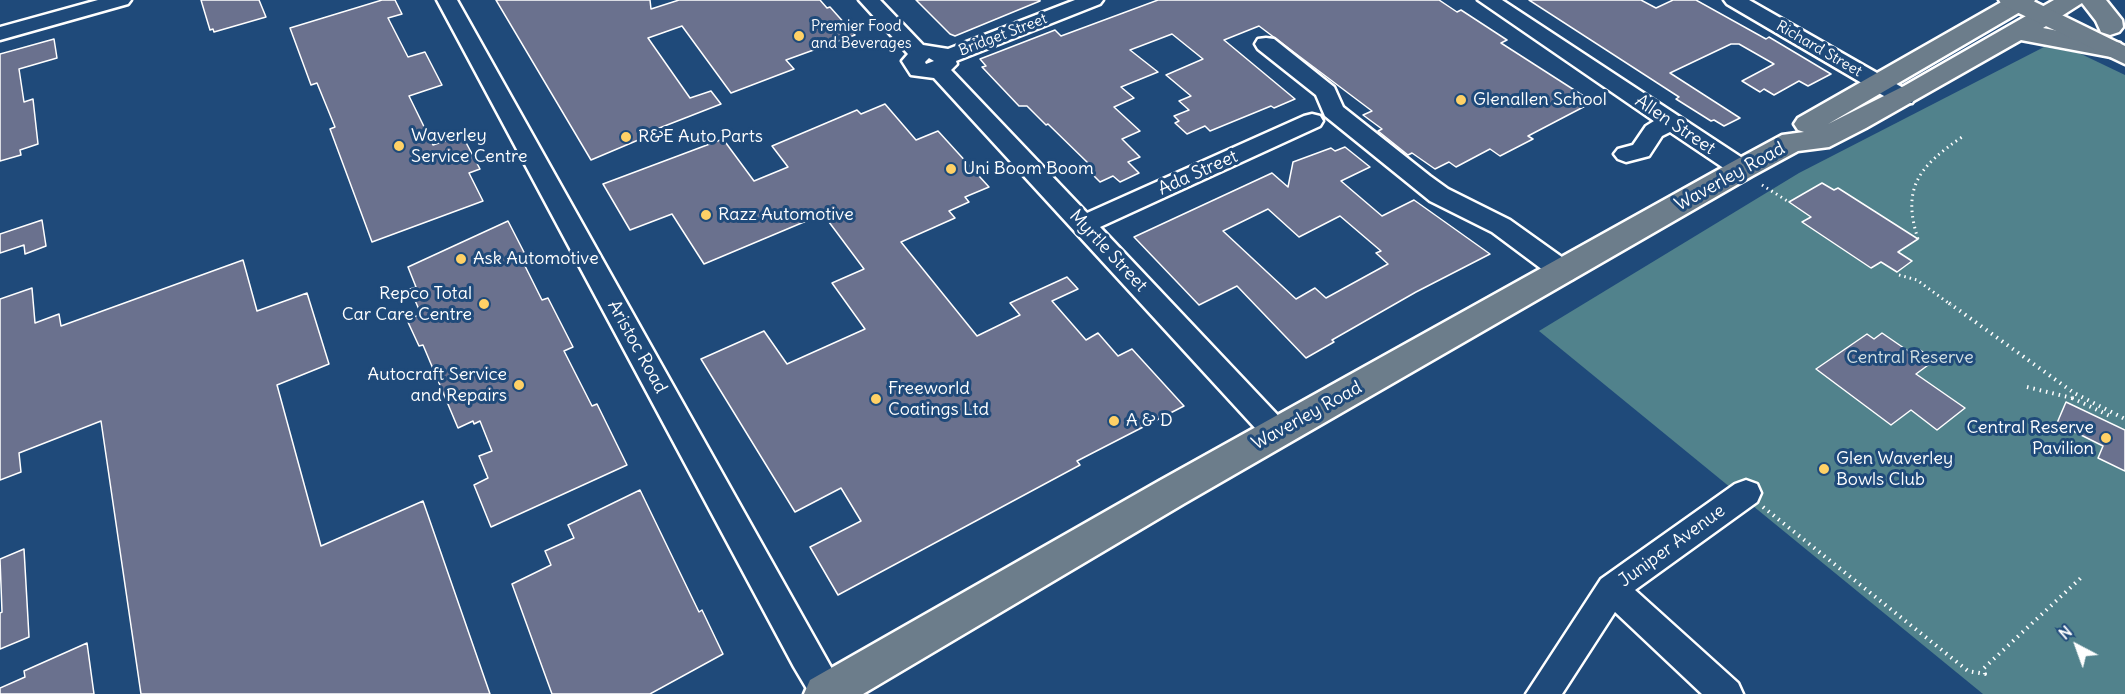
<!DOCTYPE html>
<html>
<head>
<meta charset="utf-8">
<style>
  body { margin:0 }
  #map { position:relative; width:2125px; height:694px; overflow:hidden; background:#1f4a7a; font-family:Delius,sans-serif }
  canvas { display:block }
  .north { position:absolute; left:2047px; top:616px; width:60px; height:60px; -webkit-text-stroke:4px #1f4a7a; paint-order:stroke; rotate:319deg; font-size:16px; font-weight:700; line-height:24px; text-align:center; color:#fff }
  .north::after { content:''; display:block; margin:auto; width:21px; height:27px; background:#fff; clip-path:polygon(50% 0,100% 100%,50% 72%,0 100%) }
</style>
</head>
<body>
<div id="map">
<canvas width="2125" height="694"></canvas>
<div class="north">N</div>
</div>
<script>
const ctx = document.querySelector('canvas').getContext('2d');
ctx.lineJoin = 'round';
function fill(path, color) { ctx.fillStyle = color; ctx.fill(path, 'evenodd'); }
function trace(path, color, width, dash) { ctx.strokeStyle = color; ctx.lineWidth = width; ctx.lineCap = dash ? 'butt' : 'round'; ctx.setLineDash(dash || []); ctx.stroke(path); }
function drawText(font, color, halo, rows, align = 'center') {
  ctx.font = font + ' Delius,sans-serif'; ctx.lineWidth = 6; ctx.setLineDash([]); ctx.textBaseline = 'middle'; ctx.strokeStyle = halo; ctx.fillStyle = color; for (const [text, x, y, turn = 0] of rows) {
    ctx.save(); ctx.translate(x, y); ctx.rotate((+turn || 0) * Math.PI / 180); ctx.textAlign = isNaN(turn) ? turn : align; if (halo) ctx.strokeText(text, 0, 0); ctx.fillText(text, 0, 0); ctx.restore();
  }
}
fill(new Path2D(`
  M2044,47L2079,53L2125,75V694H1983L1539,331L1799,173Z`), '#51828c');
const building = new Path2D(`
  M201,0H259L266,17L214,32L213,29L210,30Z
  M382,0H395L402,14L388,18L408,57L425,52L442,85L409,96L433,145L462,135L480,169L469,173L483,201L372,242L330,129L335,127L317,83L311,85L290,28Z
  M496,0H650L651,9L679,0H820L827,8L830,7L855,35L786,60L794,69L731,93L682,26L648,38L690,98L711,91L721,104L644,134L643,138L591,160Z
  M916,0H1040V1L955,36L950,34Z
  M1158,0H1439L1457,12L1461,10L1507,40L1501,43L1593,102L1528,136L1533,139L1500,156L1490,149L1456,167L1449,162L1435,169L1412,153L1408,155L1378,131L1382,129L1363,115L1372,111L1259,26L1224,40L1295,99L1274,108L1271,106L1210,131L1205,126L1187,134L1175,123L1179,121L1174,116L1189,110L1179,101L1191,96L1166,75L1203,59L1172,34L1130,50L1158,72L1121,87L1134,98L1114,107L1140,131L1122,139L1140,157L1128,162L1139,173L1120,182L1113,176L1100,182L1084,166L1089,164L1048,124L1046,125L1027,106H1019L982,67L986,66L980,59L1055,30L1061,36Z
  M1529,0H1641L1656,8L1673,0H1696L1766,39L1769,37L1831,74L1808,86L1799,81L1774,95L1764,89L1760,92L1742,81L1774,64L1739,44H1731L1670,73L1740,118L1724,126L1714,120L1711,121L1676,99L1679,97Z
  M54,39L57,58L19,69L24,102L33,99L38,144L20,150L21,155L0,161V54Z
  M885,104L916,140L938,131L989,187L965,197L969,202L949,211L955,218L901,242L977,336L1020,315L1010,303L1067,277L1078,289L1052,301L1086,340L1098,333L1118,356L1132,349L1184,406L1077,461L1080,465L838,595L810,547L861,521L841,488L795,512L701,359L764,331L787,364L865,329L832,283L864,269L823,214L704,264L672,214L630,230L603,184L723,139L754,181L788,167L772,146L857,110L861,114Z
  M1345,147L1370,167L1341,181L1382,216L1414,200L1490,254L1416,292L1332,340L1334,342L1306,358L1237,286L1199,305L1134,237L1272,173L1288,187L1293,162L1331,148L1335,151ZM1268,209L1299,237L1340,216L1381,251L1376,253L1388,264L1326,298L1315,288L1296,299L1223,231Z
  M1822,183L1834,190L1838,188L1918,239L1898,252L1912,261L1897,272L1881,262L1871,268L1802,222L1811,217L1789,202Z
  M42,220L46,246L25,254L24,245L0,253V234Z
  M508,221L529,262L524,264L542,300L548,298L573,347L564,351L592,406L597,404L627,465L491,527L474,485L488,478L479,456L492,451L480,421L474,424L473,421L458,428L423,345L419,346L407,320L421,314L410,289L416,287L408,267Z
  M243,260L257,311L307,293L329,364L277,385L321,546L423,501L490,694H141L101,421L19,453L21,472L0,480V299L32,288L35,323L59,314L61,326Z
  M1882,333L1914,355L1920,350L1935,360L1916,374L1965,408L1937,430L1911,410L1891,425L1816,369L1867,334L1874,339Z
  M2066,402L2125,430V471L2098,458L2103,446L2057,423Z
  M640,490L699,612L702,610L723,654L650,694H552L512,584L551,565L545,551L574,538L568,525Z
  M24,549L29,637L0,649V613L2,612L0,559Z
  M87,643L94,694H0V688L25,677L24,671Z`);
fill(building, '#6a718e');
trace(building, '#fff', 1.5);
const minor = new Path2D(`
  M98,0H131L128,4L0,40V27Z
  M437,0H457L846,694H810L794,667Z
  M859,0H880L923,45L948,49L1075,0H1103L1100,4L956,61L957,64L951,70L1087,213L1304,116L1312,114L1320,116L1323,121L1320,126L1100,227L1287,425L1291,433L1287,441L1277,445L1267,441L934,78L911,75L902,61L908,54ZM929,58L934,61L926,64L925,62Z
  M1478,0H1502L1750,163L1754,169L1750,175L1742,177L1734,175L1670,132L1662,136L1649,156L1626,162L1618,159L1614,154L1618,149L1633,145L1646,126L1654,121Z
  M1724,0H1749L1912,93L1915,98L1912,103H1896L1727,4Z
  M1266,38L1274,39L1334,87L1343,107L1430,176L1448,189L1510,220L1573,265L1577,272L1573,279L1564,281L1555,279L1492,232L1430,201L1414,188L1325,116L1316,95L1258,49L1255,44L1258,39Z
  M1746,480L1757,484L1761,493L1757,502L1635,590L1738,683L1743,694H1702L1615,612L1562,694H1526L1601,579L1735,484Z`);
const major = new Path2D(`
  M2005,0H2035L2032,5L1828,124L1904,86L2054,0H2106L2122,20L2123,27L2119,32L2110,35L2101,32L2096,21L2082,3L2043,28L2120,43L2124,49L2120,55L2111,57L2021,40L1866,128L1829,147L1798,151L1752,176L1185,503L863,694H804L810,680L1159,481L1732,162L1782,135L1804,132L1798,130L1794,124L1798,118Z`);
const highway = new Path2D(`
  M1999,0H2031L2125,46V64L2002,5Z`);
trace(minor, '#fff', 5);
trace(major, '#fff', 5);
trace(highway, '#fff', 5);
trace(new Path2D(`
  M1762,185L1789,202
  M1918,239C1901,187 1920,166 1962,137
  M1899,275L1917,280L1951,305`), '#fff', 3, [1.5, 4]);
trace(new Path2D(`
  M1949,303L2074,393L2125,419
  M2027,387L2072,398L2074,393
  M2072,398L2110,416L2109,419
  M1763,507L1968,671L1985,674L1984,668L2084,575`), '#fff', 4, [1.5, 5]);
fill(minor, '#1f4a7a');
fill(major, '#6c7d8b');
fill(highway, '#6c7d8b');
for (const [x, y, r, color] of [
  [799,36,6,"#ffd166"],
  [1461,100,6,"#ffd166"],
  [626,137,6,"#ffd166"],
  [399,146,6,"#ffd166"],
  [951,169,6,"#ffd166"],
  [706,215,6,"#ffd166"],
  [461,259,6,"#ffd166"],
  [484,304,6,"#ffd166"],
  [519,385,6,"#ffd166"],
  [876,399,6,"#ffd166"],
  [1114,421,6,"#ffd166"],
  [2106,438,6,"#ffd166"],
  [1824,469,6,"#ffd166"]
]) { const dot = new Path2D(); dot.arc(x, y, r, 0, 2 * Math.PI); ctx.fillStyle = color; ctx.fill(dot); trace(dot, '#1f4a7a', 2); }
drawText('15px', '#fff', '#1f4a7a', [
  ["Premier Food",811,27],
  ["and Beverages",811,44]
], 'left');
drawText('15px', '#fff', '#1f4a7a', [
  ["Bridget Street",1003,35,-21],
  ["Richard Street",1819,49,30]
]);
drawText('18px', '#fff', '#1f4a7a', [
  ["Glenallen School",1473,100],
  ["Waverley",411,136],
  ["Service Centre",411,157],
  ["R&E Auto Parts",638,137],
  ["Uni Boom Boom",963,169],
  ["Razz Automotive",718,215],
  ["Ask Automotive",473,259],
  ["Repco Total",472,294,"right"],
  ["Car Care Centre",472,315,"right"],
  ["Autocraft Service",507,375,"right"],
  ["and Repairs",507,396,"right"],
  ["Freeworld",888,389],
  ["Coatings Ltd",888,410],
  ["A & D",1126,421],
  ["Central Reserve",2094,428,"right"],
  ["Pavilion",2094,449,"right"],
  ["Glen Waverley",1836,459],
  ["Bowls Club",1836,480]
], 'left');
drawText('18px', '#fff', '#1f4a7a', [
  ["Allen Street",1675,125,34],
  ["Ada Street",1198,173,-24],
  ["Waverley Road",1730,177,-29],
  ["Myrtle Street",1108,251,47],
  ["Aristoc Road",637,347,61],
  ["Waverley Road",1307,416,-29],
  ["Juniper Avenue",1672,546,-36]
]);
drawText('18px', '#d4e0e2', '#1f4a7a', [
  ["Central Reserve",1910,358]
]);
</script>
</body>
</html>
